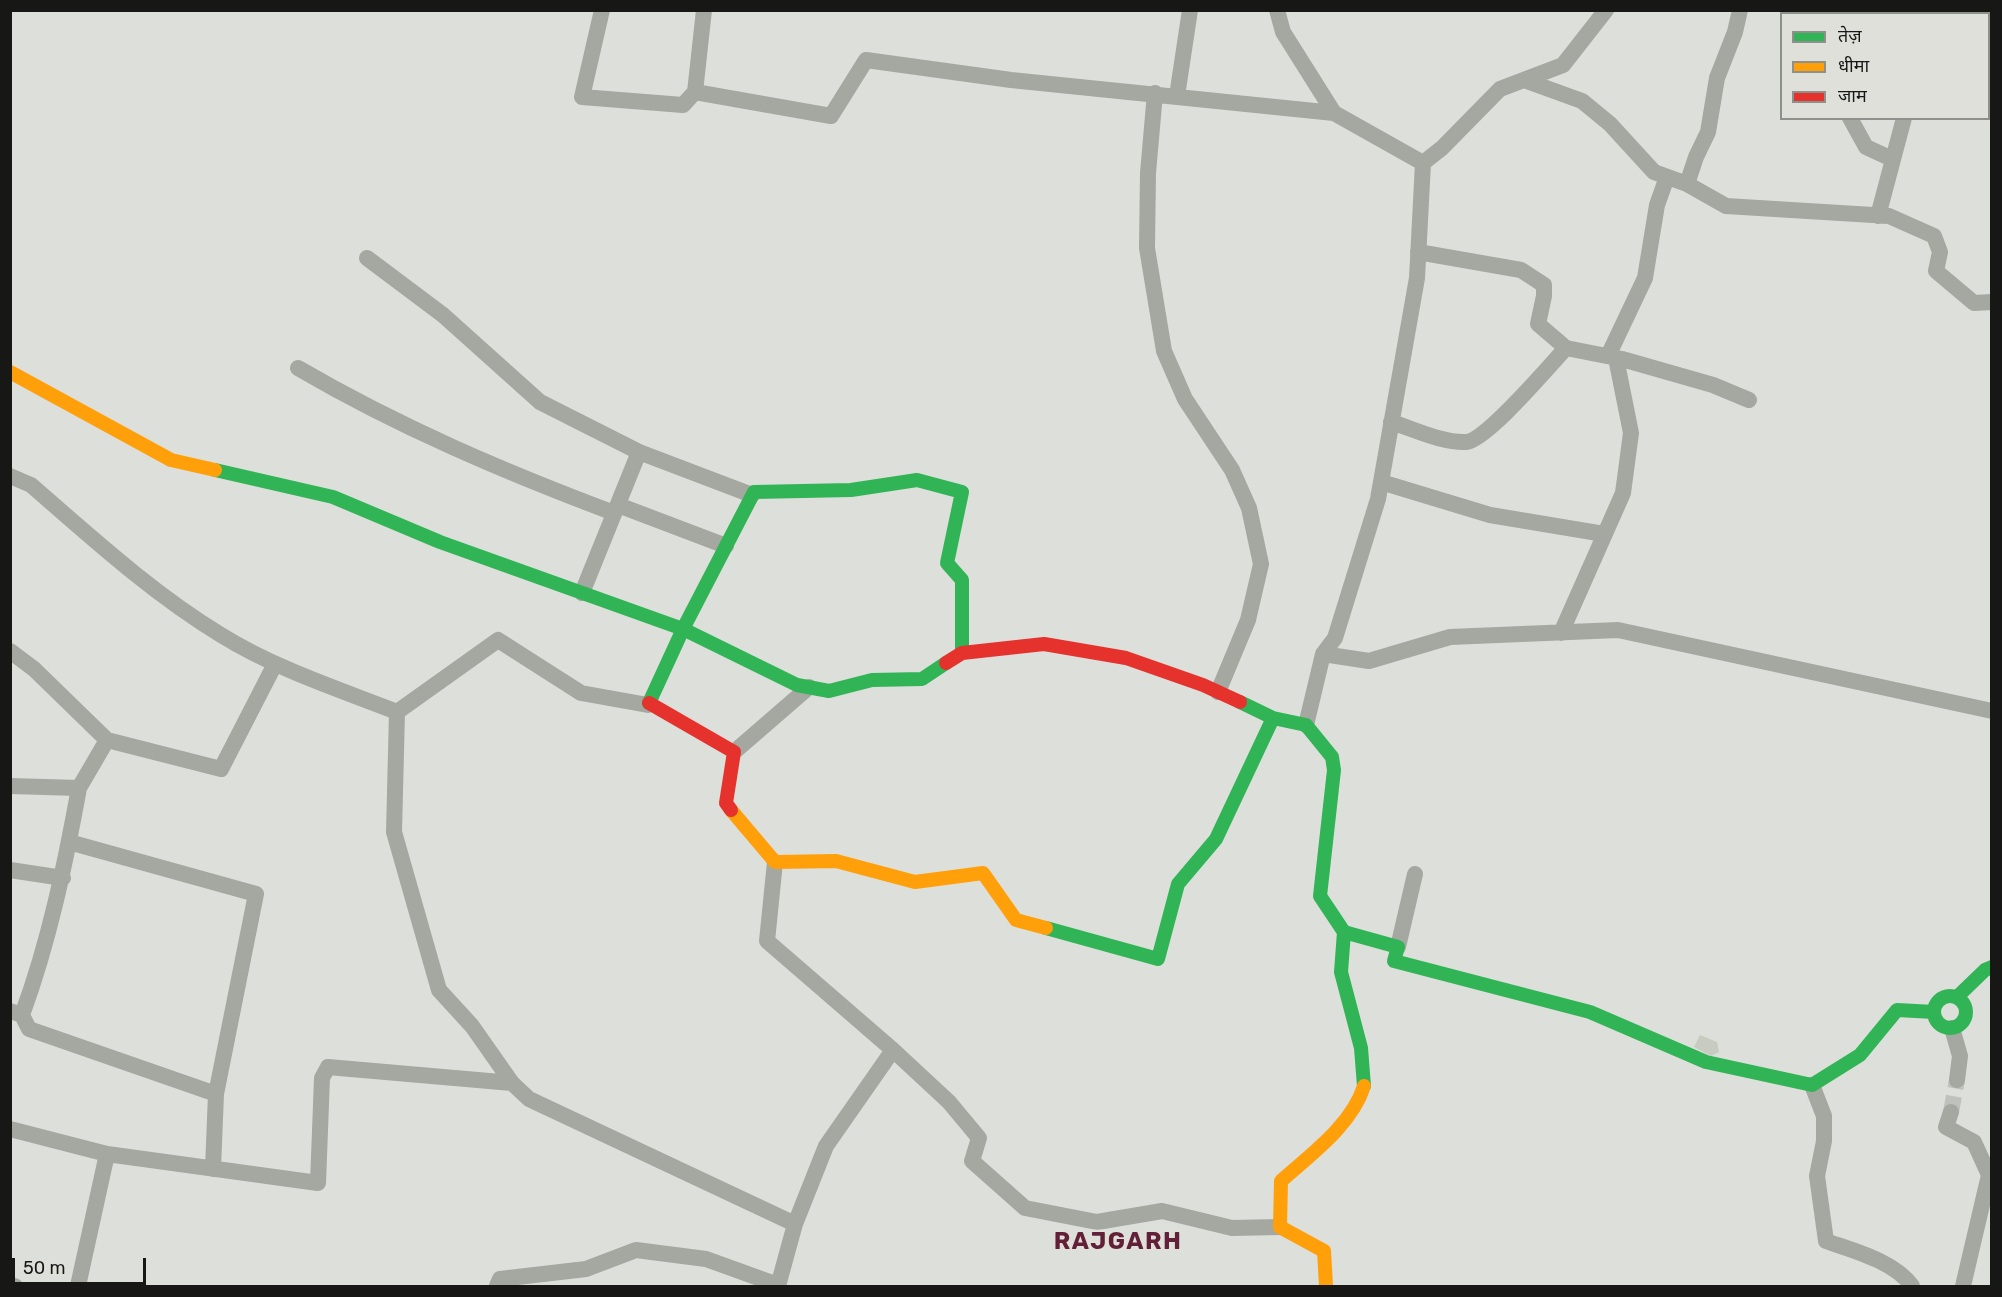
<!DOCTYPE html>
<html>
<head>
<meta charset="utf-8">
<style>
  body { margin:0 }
  #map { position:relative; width:2002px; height:1297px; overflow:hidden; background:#dddfda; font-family:Rubik,"Noto Sans Devanagari",sans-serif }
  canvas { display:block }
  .frame { position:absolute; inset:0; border:12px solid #171815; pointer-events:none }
  .legend { position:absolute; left:1780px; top:12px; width:210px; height:108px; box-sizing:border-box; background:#dee0d9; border:2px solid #8e908b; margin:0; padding:8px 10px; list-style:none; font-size:18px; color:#171815 }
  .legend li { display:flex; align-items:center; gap:12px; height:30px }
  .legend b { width:30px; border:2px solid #8e908b }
  .scale { position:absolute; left:12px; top:1258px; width:134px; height:27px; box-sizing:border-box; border:3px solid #171815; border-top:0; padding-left:8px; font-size:18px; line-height:21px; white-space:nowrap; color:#171815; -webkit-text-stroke:4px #dee0d9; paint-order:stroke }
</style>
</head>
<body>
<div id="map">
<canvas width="2002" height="1297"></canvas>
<div class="frame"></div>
<ul class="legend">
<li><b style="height:8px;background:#30b455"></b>तेज़</li>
<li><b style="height:8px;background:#ff9f0a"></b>धीमा</li>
<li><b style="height:8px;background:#e5322d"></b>जाम</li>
</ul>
<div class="scale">50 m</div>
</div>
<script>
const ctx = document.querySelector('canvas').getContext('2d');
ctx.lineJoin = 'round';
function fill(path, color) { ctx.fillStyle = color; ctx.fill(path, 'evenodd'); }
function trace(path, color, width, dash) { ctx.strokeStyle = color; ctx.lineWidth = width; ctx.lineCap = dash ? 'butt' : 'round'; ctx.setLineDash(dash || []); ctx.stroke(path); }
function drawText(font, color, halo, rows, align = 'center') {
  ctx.font = font + ' Rubik,sans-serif'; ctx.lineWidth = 4.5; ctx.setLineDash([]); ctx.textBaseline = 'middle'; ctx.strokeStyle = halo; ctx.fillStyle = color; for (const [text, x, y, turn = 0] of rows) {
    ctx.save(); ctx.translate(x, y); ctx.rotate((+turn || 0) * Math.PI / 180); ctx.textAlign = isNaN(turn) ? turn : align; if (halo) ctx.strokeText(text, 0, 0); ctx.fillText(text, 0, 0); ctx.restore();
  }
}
fill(new Path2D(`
  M1700,1035L1717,1042L1719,1052L1711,1056L1694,1047Z`), '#c7cbc0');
trace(new Path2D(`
  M1951,1112L1957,1080`), '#bfc1bc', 16, [16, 8]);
trace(new Path2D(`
  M602,10L582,97L683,105L695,92L831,116L866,60L1011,80L1334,113L1423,163L1442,148L1500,89L1563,65L1606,10
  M1277,10L1283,32L1334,113
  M1813,14V10
  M1940,14L1941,10
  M1524,80L1582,101L1610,124L1654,172L1687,184L1726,206L1889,216L1934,236L1940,252L1936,271L1974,303L1992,302
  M1988,85H1992
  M695,92L704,10
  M1155,93L1148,173L1147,248L1164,351L1185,399L1232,470L1249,508L1261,564L1248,620L1218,692
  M1177,96L1190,10
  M1850,118L1866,147L1892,159
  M1687,184L1696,157L1708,132L1717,78L1735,32L1740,10
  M1878,216L1904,118
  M1418,252L1521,270L1544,285V296L1538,324L1566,348L1622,359L1713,385L1749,400
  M367,258L443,315L540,402L639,452
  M1608,356L1645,278L1657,205L1667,177
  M298,368C399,427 505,472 614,513
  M1391,422C1414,429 1442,443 1466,442C1487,440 1549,366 1566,348
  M10,476L31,485C92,538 152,593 221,635C276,669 338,689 397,712
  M1381,482L1490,515L1604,534
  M618,505L726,546
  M582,593L639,452L752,495
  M1561,633L1623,493L1631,433L1616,358
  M10,651L34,669L107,740L221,769L275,664
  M1323,654L1369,661L1450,637L1618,630L1992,711
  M648,705L581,693L498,640L397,712L394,832L439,990L472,1026L512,1083L529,1099L795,1224L778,1286
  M1306,725L1323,654L1335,638L1378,499L1417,278L1423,163
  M734,752L809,687
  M10,786L79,788L107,740
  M69,842L256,894L216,1094L213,1169
  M775,862L767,941L893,1050L826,1146L795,1224
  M10,870L63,878
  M1398,947L1415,874
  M10,1011L22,1015L29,1029L216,1094
  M22,1015C49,942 65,865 79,788
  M1952,1028L1960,1056L1957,1080
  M893,1050L949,1102L979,1138L972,1161L1025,1208L1097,1222L1162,1211L1232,1228L1280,1227
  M1812,1085L1824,1116V1141L1817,1176L1826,1241C1854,1251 1894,1261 1912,1286
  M1951,1112L1946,1127L1974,1142L1989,1175L1963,1286
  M10,1129L107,1154L78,1286
  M107,1154L318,1183L322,1078L328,1067L512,1083
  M10,1285L15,1286
  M497,1286L500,1279L586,1269L636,1250L706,1259L778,1285`), '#a5a7a1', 16);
trace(new Path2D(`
  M215,470L333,497L440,542L683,629L797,685L829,691L872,680L922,679L946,663
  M1240,702L1273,718L1306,725L1332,757L1334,770L1320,896L1344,932L1341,972L1361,1048L1364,1086
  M649,703L683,629L754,492L851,490L917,480L962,492L947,563L962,580V653
  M1046,928L1158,959L1178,884L1216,839L1273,718
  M1344,932L1398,947L1394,961L1590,1012L1706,1062L1812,1085L1860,1055L1897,1010L1934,1012
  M1934 1012a16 16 0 1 1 32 0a16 16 0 1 1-32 0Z
  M1957,997L1985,970L1992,967`), '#30b455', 14);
trace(new Path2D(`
  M10,372L171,460L215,470
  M731,810L775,862L836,861L915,882L983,873L1016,920L1046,928
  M1326,1286L1324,1251L1280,1227L1281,1181C1310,1155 1352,1125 1364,1086`), '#ff9f0a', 14);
trace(new Path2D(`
  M946,663L962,653L1044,644L1126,658L1203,685L1240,702
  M649,703L734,752L726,803L731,810`), '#e5322d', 14);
ctx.letterSpacing = '1.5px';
drawText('bold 24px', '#621f38', '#dee0d9', [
  ["RAJGARH",1118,1242]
]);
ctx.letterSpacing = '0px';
</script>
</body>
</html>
